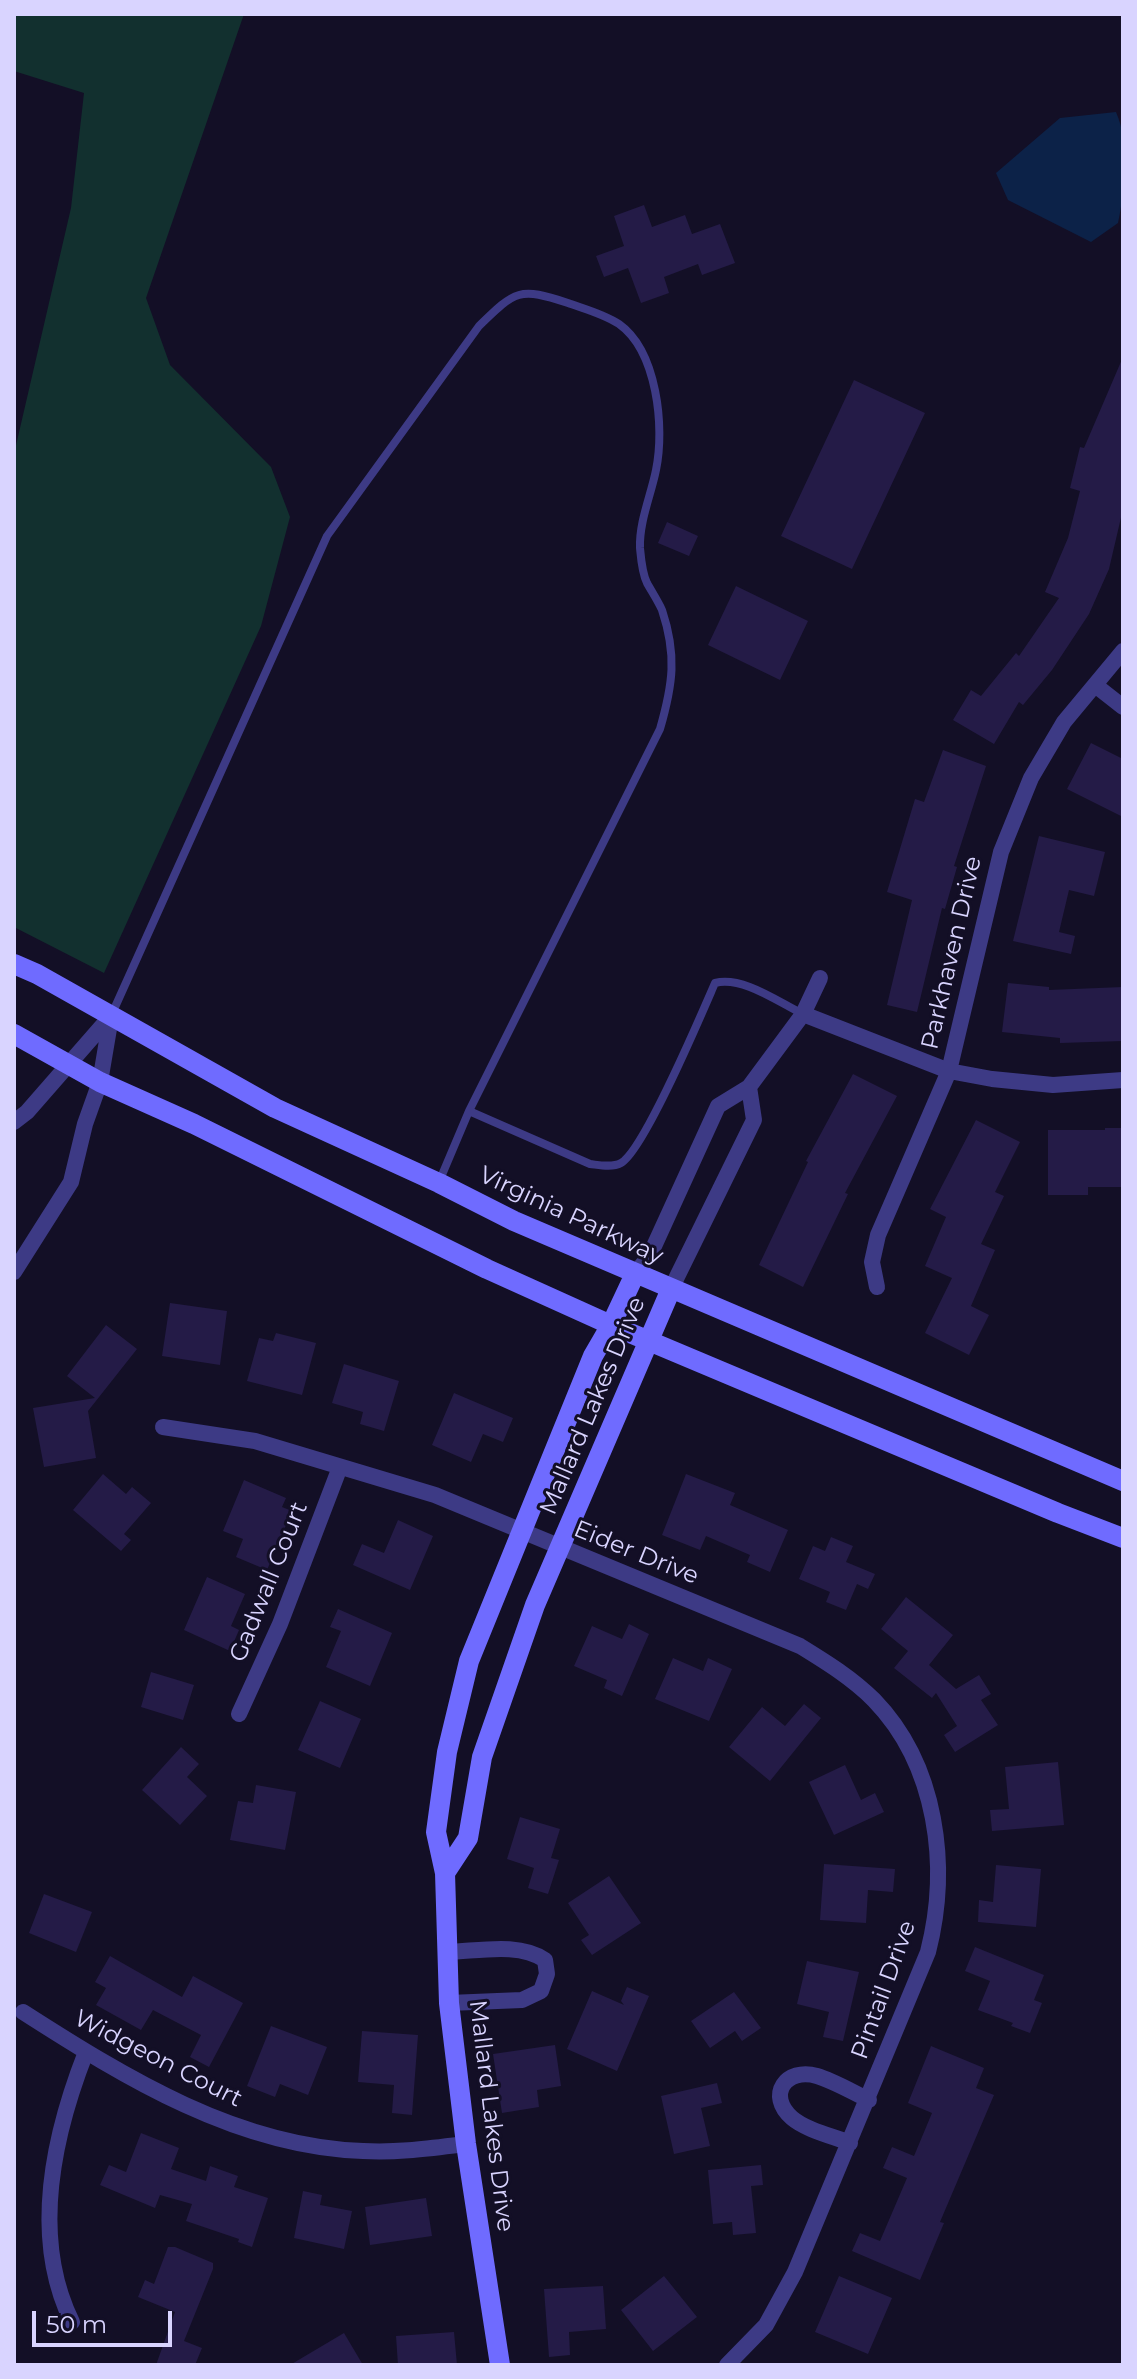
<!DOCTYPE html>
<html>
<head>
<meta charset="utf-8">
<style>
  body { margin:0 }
  #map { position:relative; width:1137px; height:2379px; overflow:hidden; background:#130f26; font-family:Montserrat,sans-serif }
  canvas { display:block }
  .frame { position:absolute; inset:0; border:16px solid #d9d4ff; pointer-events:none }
  .scale { position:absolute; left:32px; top:2311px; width:140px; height:36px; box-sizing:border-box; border:4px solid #d9d4ff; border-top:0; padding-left:10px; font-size:24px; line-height:28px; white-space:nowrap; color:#d9d4ff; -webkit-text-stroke:6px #130f26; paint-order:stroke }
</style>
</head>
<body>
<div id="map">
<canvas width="1137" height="2379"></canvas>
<div class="frame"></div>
<div class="scale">50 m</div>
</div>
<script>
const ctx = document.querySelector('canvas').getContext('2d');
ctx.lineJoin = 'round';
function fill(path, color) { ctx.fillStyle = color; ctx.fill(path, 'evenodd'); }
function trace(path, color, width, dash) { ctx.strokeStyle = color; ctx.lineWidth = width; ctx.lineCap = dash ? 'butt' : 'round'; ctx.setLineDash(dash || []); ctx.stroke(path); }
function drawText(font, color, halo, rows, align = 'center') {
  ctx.font = font + ' Montserrat,sans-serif'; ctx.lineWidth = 6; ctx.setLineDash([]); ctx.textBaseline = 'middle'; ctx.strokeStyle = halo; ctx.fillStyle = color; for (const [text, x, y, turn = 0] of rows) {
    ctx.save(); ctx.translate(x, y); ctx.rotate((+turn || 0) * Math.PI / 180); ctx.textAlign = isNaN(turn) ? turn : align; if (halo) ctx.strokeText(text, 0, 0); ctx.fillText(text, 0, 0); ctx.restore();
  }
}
fill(new Path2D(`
  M14,14H244L146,298L170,365L271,467L290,517L261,626L104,973L14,927V454L71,208L84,93L14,71Z`), '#12302f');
fill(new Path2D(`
  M1116,112C1130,144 1125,189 1118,223L1091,242L1008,200L996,173L1060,118Z`), '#0c2248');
fill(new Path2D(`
  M644,205L652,227L685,215L692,234L720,224L735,263L702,275L698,264L664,277L669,293L641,303L628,268L604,277L596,256L624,246L614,216Z
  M1123,357V509L1109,569L1089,614L1052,670L1023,705L1019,702L994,744L953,720L971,690L981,696L1016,653L1019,656L1059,598L1045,592L1068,538L1080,491L1070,488L1080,447L1084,448Z
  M854,380L925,413L852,569L781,536Z
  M667,522L698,536L689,556L658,543Z
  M736,586L808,621L780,680L708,645Z
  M1091,743L1123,759V817L1067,789Z
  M943,750L986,766L954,866L957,867L945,909L942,908L917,1012L887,1005L912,900L887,892L915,799L924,802Z
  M1039,836L1105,852L1094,896L1069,890L1059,932L1075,936L1071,954L1013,941Z
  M1008,983L1049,987V990L1123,987V1041L1060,1043V1038L1002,1032Z
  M853,1074L897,1096L845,1193L848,1194L803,1287L759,1265L808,1162L806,1161Z
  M976,1120L1020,1142L995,1192L1004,1196L981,1244L995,1250L971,1306L989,1315L969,1355L925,1333L952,1278L925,1266L946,1217L930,1209Z
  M1105,1128H1123V1187H1088V1195H1048V1130H1105Z
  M170,1303L227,1311L220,1365L162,1356Z
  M106,1325L137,1349L88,1411L96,1458L44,1467L33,1408L95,1398L67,1376Z
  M276,1333L316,1343L302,1395L247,1381L259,1338L273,1341Z
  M344,1364L399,1381L384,1431L360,1424L363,1412L332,1403Z
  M454,1393L513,1418L503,1442L483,1434L471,1462L432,1445Z
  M103,1474L126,1494L132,1487L151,1503L124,1534L131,1540L121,1551L73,1510Z
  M686,1474L735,1493L730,1505L788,1530L770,1572L747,1562L750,1555L706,1536L700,1550L662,1535Z
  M244,1480L286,1498L282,1507L292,1511L267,1570L236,1557L243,1539L223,1531Z
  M398,1520L433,1536L410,1590L353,1565L362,1544L384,1553Z
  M831,1537L853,1546L846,1562L875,1574L868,1589L857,1584L846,1610L826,1602L830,1592L799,1579L813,1546L825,1551Z
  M207,1577L245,1594L231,1626L239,1630L230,1651L184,1630Z
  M906,1597L953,1635L929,1665L956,1689L979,1675L991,1694L981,1700L998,1725L955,1752L944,1735L957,1726L936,1693L932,1698L894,1668L908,1651L881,1629Z
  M338,1609L392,1633L370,1686L326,1667L341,1631L330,1627Z
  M629,1624L649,1634L622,1696L604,1688L607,1680L574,1666L592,1626L622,1639Z
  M673,1658L703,1671L708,1658L732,1669L709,1721L655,1699Z
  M151,1672L194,1685L183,1720L141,1707Z
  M320,1701L361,1719L340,1768L298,1750Z
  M804,1704L821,1718L770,1781L729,1747L762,1707L785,1726Z
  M181,1747L199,1764L187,1777L207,1796L180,1825L142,1790Z
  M1058,1762L1064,1825L992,1831L990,1810L1009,1809L1005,1767Z
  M845,1765L861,1800L875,1793L884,1812L834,1835L809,1782Z
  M256,1785L296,1792L285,1850L230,1840L238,1801L253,1803Z
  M520,1817L560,1829L551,1858L559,1860L548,1894L528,1888L534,1868L507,1859Z
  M824,1864L895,1869L893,1892L868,1890L866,1923L820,1920Z
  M996,1865L1041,1869L1036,1927L978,1922L979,1900L993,1902Z
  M609,1876L641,1923L592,1955L581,1940L589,1935L568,1903Z
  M44,1894L92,1912L76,1952L29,1933Z
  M975,1947L1044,1975L1034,2000L1042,2003L1030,2033L1011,2026L1013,2023L978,2010L990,1981L965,1971Z
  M110,1956L182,1997L193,1976L243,2003L209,2067L190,2057L201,2035L153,2010L141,2030L96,2005L106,1988L95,1982Z
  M807,1961L859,1972L843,2041L823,2037L829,2012L797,2004Z
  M627,1987L649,1996L617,2071L567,2049L592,1991L624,2005L621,2001Z
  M734,1992L761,2028L742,2041L735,2031L710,2048L691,2021Z
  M271,2026L327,2047L308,2095L280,2084L275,2097L247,2086Z
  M362,2031L418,2035L412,2115L392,2113L394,2085L358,2082Z
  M555,2045L561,2086L537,2090L539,2107L502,2113L493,2054Z
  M931,2046L984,2068L976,2088L994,2095L940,2222L944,2223L920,2280L852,2251L860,2233L880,2241L907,2178L883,2168L892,2147L914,2156L932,2113L908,2103Z
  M717,2083L722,2103L701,2108L710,2146L674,2154L661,2096Z
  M141,2133L179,2148L171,2169L206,2181L210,2166L238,2176L234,2187L268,2198L252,2247L238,2242L239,2239L186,2221L192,2204L160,2195L155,2208L100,2185L109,2165L126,2172Z
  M761,2165L763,2185L751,2186L756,2233L733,2235L732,2222L713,2224L708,2170Z
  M303,2191L322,2195L320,2205L352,2211L344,2249L294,2238Z
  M426,2198L432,2236L370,2245L365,2207Z
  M168,2247H175L213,2263V2269L184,2341L202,2348L195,2365H156L175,2312L138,2297L145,2280L154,2284Z
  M664,2276L697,2317L653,2351L621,2310Z
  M839,2276L892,2298L868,2354L815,2332Z
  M603,2286L606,2329L569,2332L570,2355L549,2357L544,2289Z
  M454,2332L457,2365H398L396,2336Z
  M344,2333L363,2365H290Z`), '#241b47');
trace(new Path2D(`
  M111,1016L327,536L479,326C516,290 519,287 568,303C585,309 604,314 619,324C657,351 665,427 656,470C651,495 639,522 640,548C641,559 642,573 647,583C652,592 658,601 662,610C677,655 673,684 660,729L469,1111
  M439,1182L469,1111L590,1164C599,1165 612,1168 621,1163C644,1150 701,1015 715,983C743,976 778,1002 803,1014`), '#3d3a85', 8);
trace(new Path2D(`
  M1095,685L1123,707
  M803,1014L949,1071L992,1079L1053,1085L1123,1080
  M14,1122L27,1112L110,1017
  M14,1272L71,1182L85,1124L100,1082L111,1017
  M635,1274L650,1255L718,1106L749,1087L803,1014L820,978
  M877,1287L872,1262L878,1235L949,1071L1001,852L1031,778L1064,722L1123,651
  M671,1289L754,1120L749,1087
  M163,1427L255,1441L435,1495L800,1646C826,1662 852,1678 874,1700C937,1765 950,1866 928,1952L795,2272L766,2325L727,2365
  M239,1714L280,1624L340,1467
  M448,1952C479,1951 519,1942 545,1960L547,1974L541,1991L522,2000L449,2003
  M23,2012C126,2078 238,2147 363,2151C398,2153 432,2148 466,2144
  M850,2143C832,2136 806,2130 792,2118C766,2095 786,2067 817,2076C834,2081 852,2092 869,2100
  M72,2322C30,2237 53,2136 86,2052`), '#3d3a85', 16);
trace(new Path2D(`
  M14,964L37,974L275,1108L439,1183L514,1221L1123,1481
  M14,1034L100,1082L194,1124L487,1269L611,1325L1058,1513L1123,1538
  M445,1873L468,1838L482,1757L535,1605L671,1289
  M500,2365L466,2144L449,2003L445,1873L436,1832L447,1752L469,1661L593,1356L611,1325L635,1274`), '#6f6bff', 20);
drawText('24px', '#d9d4ff', '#130f26', [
  ["Parkhaven Drive",952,953,-77],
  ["Virginia Parkway",571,1216,25],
  ["Mallard Lakes Drive",593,1406,-67],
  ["Eider Drive",636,1553,22],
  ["Gadwall Court",269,1582,-68],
  ["Pintail Drive",884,1990,-70],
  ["Widgeon Court",158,2059,27],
  ["Mallard Lakes Drive",491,2116,83]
]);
</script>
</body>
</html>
